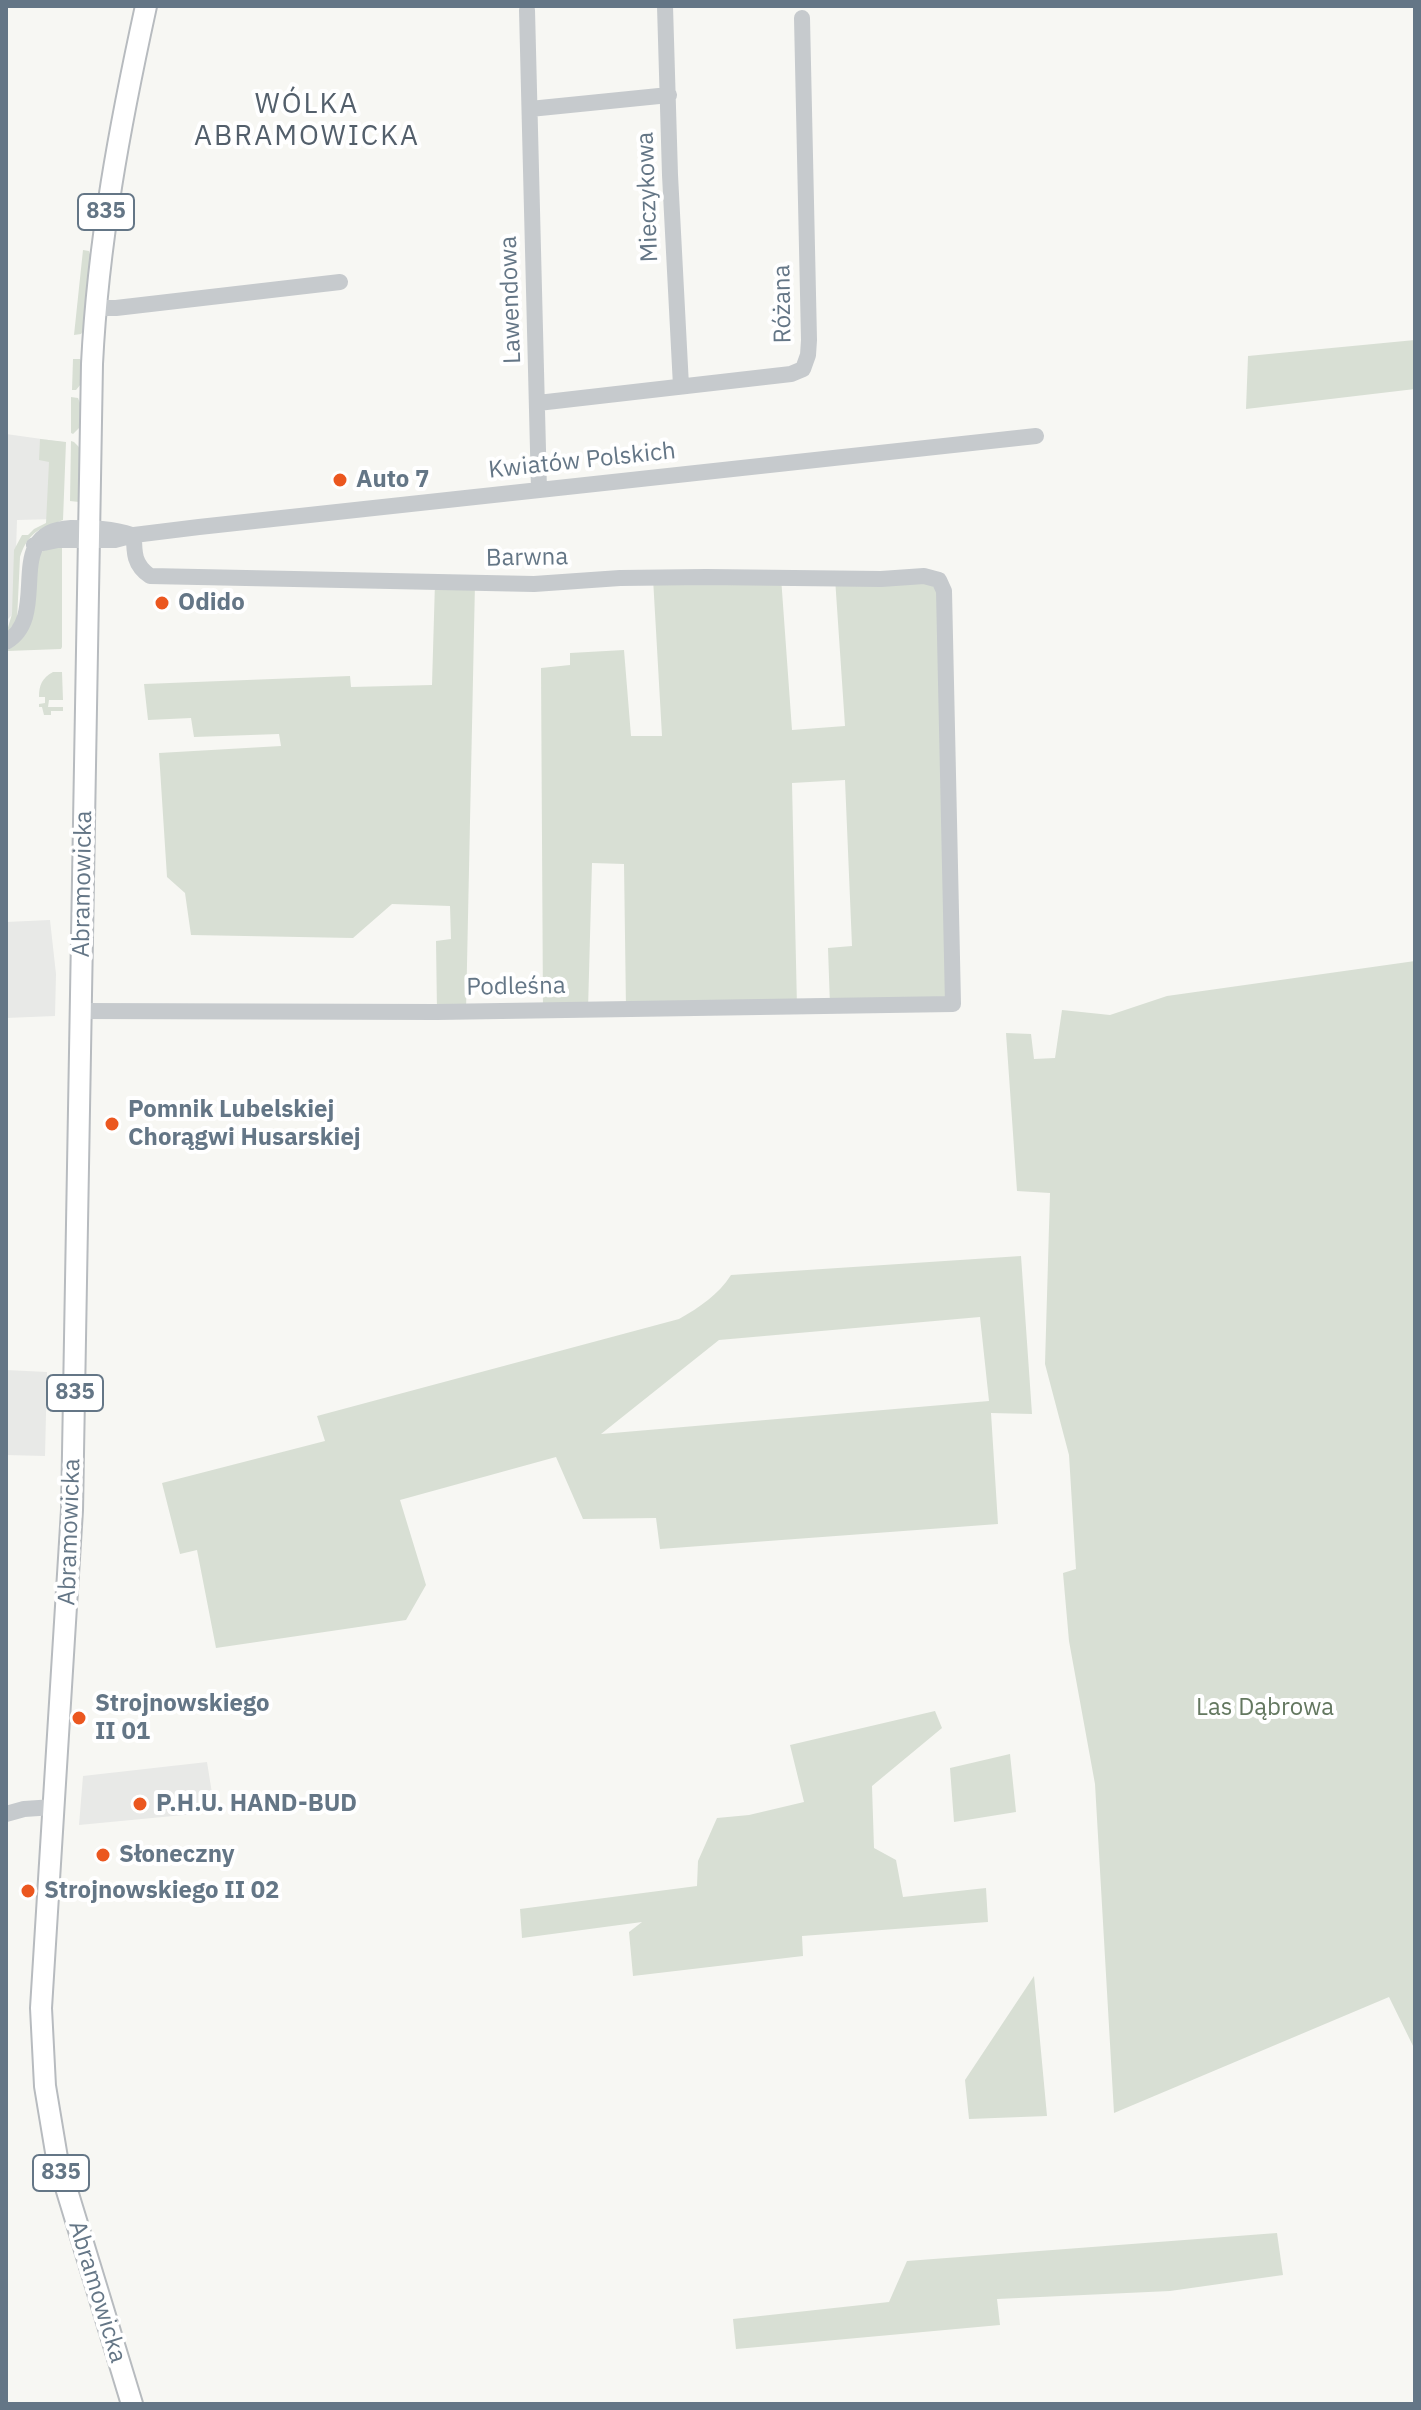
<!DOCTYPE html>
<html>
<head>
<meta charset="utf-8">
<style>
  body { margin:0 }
  #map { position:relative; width:1421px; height:2410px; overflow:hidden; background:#f7f7f3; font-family:"IBM Plex Sans",sans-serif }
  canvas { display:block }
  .frame { position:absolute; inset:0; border:8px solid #647686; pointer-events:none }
</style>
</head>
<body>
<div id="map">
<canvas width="1421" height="2410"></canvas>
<div class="frame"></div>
</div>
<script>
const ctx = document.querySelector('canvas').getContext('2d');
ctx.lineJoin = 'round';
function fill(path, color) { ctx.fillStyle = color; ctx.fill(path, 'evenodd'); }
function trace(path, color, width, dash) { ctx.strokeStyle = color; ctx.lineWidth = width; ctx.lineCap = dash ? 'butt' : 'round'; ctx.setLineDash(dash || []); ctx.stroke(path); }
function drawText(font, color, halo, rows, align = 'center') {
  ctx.font = font + ' "IBM Plex Sans",sans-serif'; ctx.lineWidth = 8; ctx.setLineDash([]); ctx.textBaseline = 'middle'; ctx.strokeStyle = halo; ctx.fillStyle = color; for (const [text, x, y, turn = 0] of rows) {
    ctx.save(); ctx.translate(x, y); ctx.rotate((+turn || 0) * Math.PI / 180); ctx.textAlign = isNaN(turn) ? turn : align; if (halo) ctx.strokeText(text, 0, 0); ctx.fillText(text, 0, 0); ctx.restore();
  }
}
fill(new Path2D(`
  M6,434L63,442L56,519L17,520L14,613L6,621Z
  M50,920L56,974L55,1016L6,1018V922Z
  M6,1370L47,1372L45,1456L6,1455Z
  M207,1762L215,1812L79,1825L83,1776Z`), '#e8e9e7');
fill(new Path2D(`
  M83,250L89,251L91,258L84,330L81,334L74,335Z
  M1415,340V389L1246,409L1248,356Z
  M73,359H80L82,363L81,384L76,390H72Z
  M71,397L78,398L80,403V427L73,434L71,433Z
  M40,439L66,442L63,520L58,522V525C37,526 26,538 20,557L17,620L6,634L12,614L14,550L22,535H28L34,529L46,523L49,462L39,460Z
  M71,441L74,442L80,448L79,502L70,501Z
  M62,544V647L61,649L7,651C39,630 35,587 38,553Z
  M781,577L792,730L845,726L835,578L939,580L953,1004L830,1006L828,948L852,946L845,780L792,783L797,1007L626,1009L624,864L592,863L588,1010L543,1011L541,668L570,665V653L624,650L631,736H662L653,578Z
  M435,582L475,583L466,1012H437L436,941L451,939L450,906L392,904L353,938L191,935L185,893L167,877L159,753L281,746L279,734L194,737L191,718L148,720L144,684L350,676L351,687L432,685Z
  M53,672H62L63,700H49L48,707H63V711H51V715H44L42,707H39V704L45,703V697H39C39,685 42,678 53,672Z
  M1415,961V2050L1389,1997L1114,2113L1095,1784L1069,1641L1063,1573L1076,1569L1069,1455L1045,1364L1050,1193L1017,1191L1006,1033L1031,1034L1034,1059L1055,1058L1062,1010L1110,1015L1167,996Z
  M1021,1256L1032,1414L991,1413L998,1524L660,1549L656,1518L583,1519L556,1457L400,1500L426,1585L406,1620L216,1648L197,1550L180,1554L162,1483L325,1441L317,1416L679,1319C700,1307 718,1295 731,1275ZM980,1317L989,1401L601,1434L719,1340Z
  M935,1711L942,1728L872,1786L874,1848L896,1860L903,1897L986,1888L988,1922L802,1936L803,1956L633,1976L629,1932L642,1922L522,1938L520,1909L697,1886L698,1861L717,1818L749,1815L804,1802L790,1745Z
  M1010,1754L1016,1812L954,1822L950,1768Z
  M1034,1976L1047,2116L969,2119L965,2080Z
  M1277,2233L1283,2275L1170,2291L997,2299L1000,2325L736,2349L733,2319L889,2302L907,2261Z`), '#d8dfd4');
const major = new Path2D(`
  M132,2404L57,2158L45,2086L41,2008L72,1510L92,364C98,242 120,125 146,6`);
trace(major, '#b7bbbf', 24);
trace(new Path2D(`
  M665,6L670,175L681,386
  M527,10L539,490
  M530,109L669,95
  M96,308H116L340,282
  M538,403L791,374L803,369L808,355L809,340L802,18
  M34,545L58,540H115L134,535L199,527L1036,436
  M6,642C53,615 0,531 71,528C93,528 112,528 132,535
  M81,1011L437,1012L953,1004L944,591L939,580L924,576L881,579L706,577L620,578L534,584L150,576C134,565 134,553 134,535
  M6,1814L24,1809L54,1807`), '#c6cacd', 16);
trace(major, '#fff', 20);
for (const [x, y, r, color] of [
  [340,480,8,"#eb571f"],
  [162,603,8,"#eb571f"],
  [112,1124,8,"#eb571f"],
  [79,1718,8,"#eb571f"],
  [140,1804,8,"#eb571f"],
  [103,1855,8,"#eb571f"],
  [28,1891,8,"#eb571f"]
]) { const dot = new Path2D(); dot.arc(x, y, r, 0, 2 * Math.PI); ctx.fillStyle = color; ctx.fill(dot); trace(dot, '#fff', 3); }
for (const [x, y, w] of [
  [106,212,56],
  [75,1393,56],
  [61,2173,56]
]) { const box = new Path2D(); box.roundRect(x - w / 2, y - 18, w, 36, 6); ctx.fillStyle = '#fff'; ctx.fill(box); trace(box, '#647686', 2); }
drawText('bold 22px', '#647686', null, [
  ["835",106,212],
  ["835",75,1393],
  ["835",61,2173]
]);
drawText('24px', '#647686', '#fff', [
  ["Mieczykowa",648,197,-92],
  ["Lawendowa",511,300,-92],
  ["Różana",783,304,-91],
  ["Kwiatów Polskich",582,461,-6],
  ["Barwna",527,558,-1],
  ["Abramowicka",83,884,-89],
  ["Podleśna",516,987,-1],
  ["Abramowicka",70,1532,-88],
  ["Abramowicka",97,2292,73]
]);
drawText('bold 24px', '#647686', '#fff', [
  ["Auto 7",356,480],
  ["Odido",178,603],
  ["Pomnik Lubelskiej",128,1110],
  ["Chorągwi Husarskiej",128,1138],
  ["Strojnowskiego",95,1704],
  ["II 01",95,1732],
  ["P.H.U. HAND-BUD",156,1804],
  ["Słoneczny",119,1855],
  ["Strojnowskiego II 02",44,1891]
], 'left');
drawText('24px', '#647860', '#fff', [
  ["Las Dąbrowa",1265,1708]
]);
ctx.letterSpacing = '2px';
drawText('28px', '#535f6b', '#fff', [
  ["WÓLKA",307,105],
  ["ABRAMOWICKA",307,137]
]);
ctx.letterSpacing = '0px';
</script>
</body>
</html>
